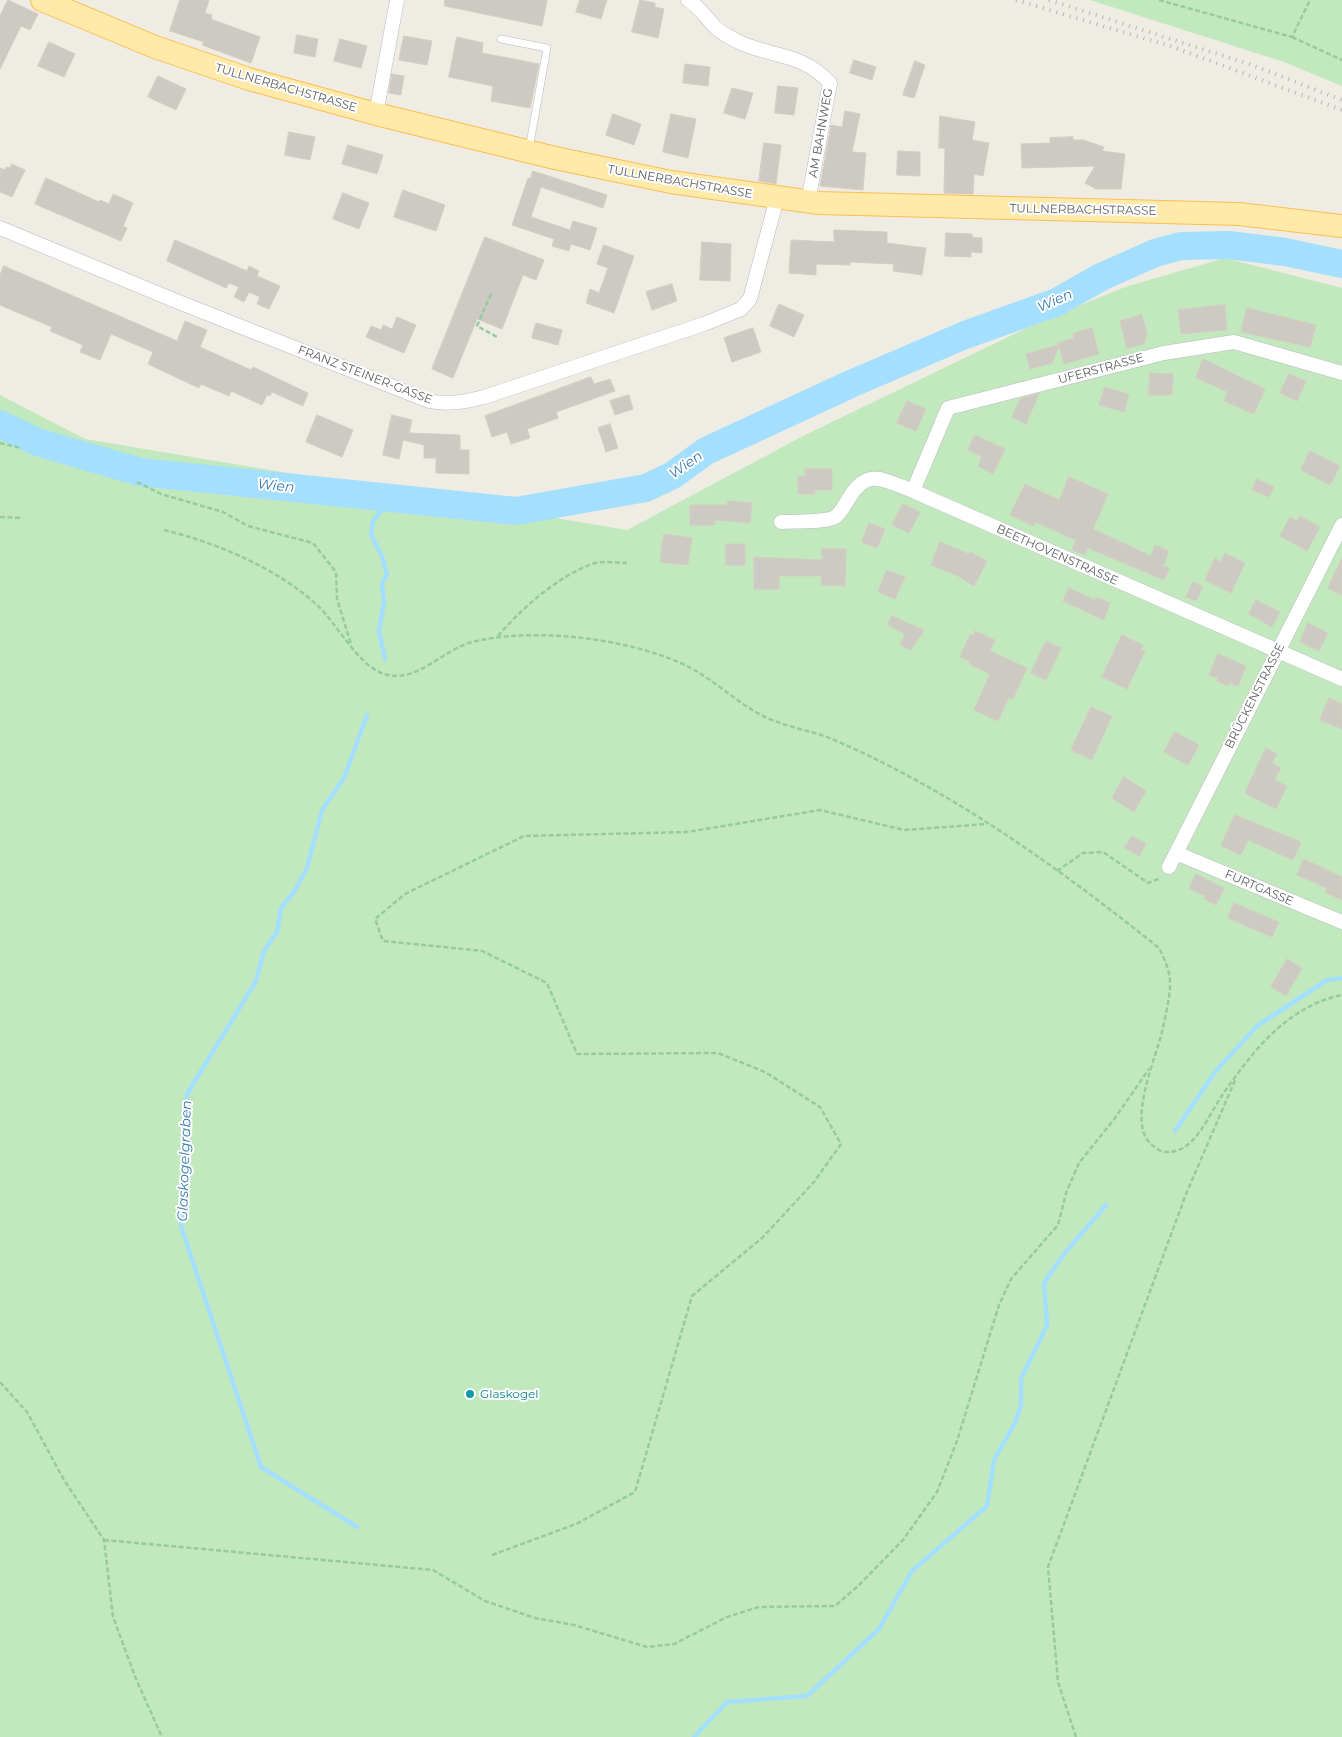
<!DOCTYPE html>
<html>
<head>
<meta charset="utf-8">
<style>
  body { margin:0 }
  canvas { display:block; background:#efece4 }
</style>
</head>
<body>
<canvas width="1342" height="1737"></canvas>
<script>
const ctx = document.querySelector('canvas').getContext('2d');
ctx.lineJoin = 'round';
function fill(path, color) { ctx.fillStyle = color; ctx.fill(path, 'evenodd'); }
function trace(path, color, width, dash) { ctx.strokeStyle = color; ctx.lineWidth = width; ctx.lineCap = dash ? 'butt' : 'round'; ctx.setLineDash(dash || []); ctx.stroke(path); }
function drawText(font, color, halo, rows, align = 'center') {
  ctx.font = font + ' Montserrat,sans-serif'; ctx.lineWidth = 4; ctx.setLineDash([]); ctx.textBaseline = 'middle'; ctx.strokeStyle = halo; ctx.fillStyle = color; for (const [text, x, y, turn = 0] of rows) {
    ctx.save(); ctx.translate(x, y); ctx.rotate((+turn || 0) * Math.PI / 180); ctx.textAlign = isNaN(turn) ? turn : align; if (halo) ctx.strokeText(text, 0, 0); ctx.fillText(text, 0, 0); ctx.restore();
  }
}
fill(new Path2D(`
  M1090,0H1342V86L1284,62Z
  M1225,258L1342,288V1737H0V395L85,439L627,530L805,435L1037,323L1125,287Z`), '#c2e9be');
trace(new Path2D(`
  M385,659L379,631L384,602L382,583L387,575L382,556L371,535L373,521L392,498
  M1175,1131L1215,1072L1257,1026L1327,980L1342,978
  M357,1527L261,1467L181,1226L187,1094L256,981L264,951L277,932L281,908L294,892L307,868L322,810L344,778L367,715
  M694,1737L727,1702L807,1696L879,1629L912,1571L987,1506L994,1460L1015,1423L1021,1405V1379L1047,1325L1044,1283L1064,1254L1106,1205`), '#a4dfff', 4.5);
trace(new Path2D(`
  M0,424L37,442L140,472L516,511L646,488L673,475L706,451L853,383L965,335L1057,302L1101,277L1155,253L1181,246L1229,245L1285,252L1342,264`), '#a4dfff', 28);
const building = new Path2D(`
  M8,0L38,14L30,30L21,26L0,69V16Z
  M180,0H209L205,13L212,15L211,19L260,37L251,63L202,45L204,42L170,31Z
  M445,0H547L542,26L445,6Z
  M580,0H607L601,19L576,12Z
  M640,0L655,3V7L664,9L658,38L632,32Z
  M297,35L318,39L315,57L294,53Z
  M404,36L432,41L427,65L399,60Z
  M457,37L483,43L482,53L539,64L530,108L491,101L493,86L449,77Z
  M340,39L367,46L361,68L334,61Z
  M49,42L75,54L64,77L38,66Z
  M854,60L876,67L872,80L850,73Z
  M915,61L925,65L914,98L903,95Z
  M685,64L710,67L708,86L683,83Z
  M392,74L404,76L401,95L389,93Z
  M158,76L186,89L176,110L148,97Z
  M778,86L798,88L794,115L775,113Z
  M732,88L753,93L745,119L724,113Z
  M845,111L860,114L852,152L866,153L863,190L820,186L831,125L842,127Z
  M613,114L641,124L634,145L606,135Z
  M671,114L696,119L688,158L663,152Z
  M940,116L975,122L972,140L989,143L983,176L974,174L973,194L944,193L945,148H939Z
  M289,132L315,137L310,160L285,155Z
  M1073,137V140H1083L1104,147L1102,151L1125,154L1121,189H1096L1085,183L1095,166L1022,168L1021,144L1050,143V138Z
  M764,143L781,145L776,184L759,181Z
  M348,145L383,155L377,174L342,164Z
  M898,151L920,152V176L897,175Z
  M12,164L25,170L12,197L0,192V168L5,170L6,167L10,168Z
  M533,171L607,195L603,208L541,187L531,217L570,230L573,221L597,228L590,250L571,244L569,251L552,246L554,239L512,225L528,178L530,179Z
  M46,178L99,202L100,200L109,204L113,194L133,203L123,226L127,228L121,241L35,204Z
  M403,190L445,205L436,231L394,217Z
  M343,193L369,203L359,229L333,219Z
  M834,230L887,232V243L926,248L922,275L893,271L894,264L850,262V265L816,264V275L789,273L791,240L834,242Z
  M946,233L972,234V237L982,238V253L971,252V257L945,256Z
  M485,237L544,260L536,280L523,275L502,329L477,319L453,378L432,369Z
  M175,240L247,271L249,266L259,271L257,276L280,286L269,309L257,304L260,297L249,292L244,302L234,297L239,287L229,283L226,288L167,261Z
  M702,242L731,244L730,281L700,280Z
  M604,245L634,256L614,313L586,303L590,289L599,293L608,268L597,264Z
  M4,266L177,341L185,321L207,330L200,347L251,370L253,367L308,393L303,406L272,392L270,396L267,395L262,405L231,391L229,396L201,384L199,388L148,364L153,352L111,334L100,360L80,352L83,345L50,331L52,327L0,305V275Z
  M672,284L677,301L652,310L646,292Z
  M779,304L804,315L794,337L770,326Z
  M1225,305L1227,330L1181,334L1178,310Z
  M1247,308L1316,325L1310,347L1241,332Z
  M1142,315L1147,334L1144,344L1127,348L1120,321Z
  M397,317L416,325L404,353L366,337L371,326L381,330L383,325L392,329Z
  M536,323L562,330L558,345L532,338Z
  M753,328L761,352L732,362L724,338Z
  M1092,328L1099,354L1064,364L1059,346L1052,363L1030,369L1026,354L1058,345V343L1074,338L1073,334Z
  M1203,359L1265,389L1254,414L1224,401L1228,392L1196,378Z
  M1150,373L1173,374L1172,395H1149Z
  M1289,374L1306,381L1297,401L1280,393Z
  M591,377L594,384L610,379L615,391L556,412L558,418L527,429L530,438L511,444L507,432L492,437L485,416Z
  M1105,387L1129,394L1124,412L1099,405Z
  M1039,394L1026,424L1012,417L1020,399Z
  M629,395L633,409L615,415L610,401Z
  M907,401L926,409L916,431L897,423Z
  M317,415L353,430L342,457L306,442Z
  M392,415L412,420L409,433L460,435V450H469V474L436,473V458H424V445L403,440L399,459L383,455Z
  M610,424L618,448L606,452L598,428Z
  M975,435L1005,449L993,474L978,466L982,457L968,450Z
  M1310,451L1340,466L1330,485L1301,470Z
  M805,469H832V490H815V494H798V476H805Z
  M1069,477L1108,494L1093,529L1151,556L1155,545L1169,551L1163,566L1170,568L1164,580L1088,548L1085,555L1072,550L1076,540L1035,522L1034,526L1010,515L1025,484L1059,500Z
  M1257,479L1274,487L1269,497L1252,490Z
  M728,501L752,503L750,523L715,520V525H690V505H727Z
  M903,504L920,512L909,533L892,525Z
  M1300,516L1320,527L1307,551L1280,536L1290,517L1297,521Z
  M869,523L885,529L877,548L862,542Z
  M664,534L692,538L688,565L660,562Z
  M940,542L969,554L970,552L987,561L974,586L958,576L931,565Z
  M726,544H745V565H726Z
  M822,549H846L845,586L821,585L822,576H779V589H754V557L822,560Z
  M1225,553L1245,563L1231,593L1205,580L1215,558L1221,562Z
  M1342,558V595L1328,588Z
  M887,570L905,577L895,599L878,592Z
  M1193,582L1203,587L1196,601L1186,597Z
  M1069,588L1095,600L1096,597L1110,603L1104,620L1063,601Z
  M1256,600L1280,612L1272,627L1249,614Z
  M892,616L924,630L911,650L900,645L905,634L888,625Z
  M1308,623L1328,633L1319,651L1300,642Z
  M975,631L995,640L990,651L1027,668L1013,699L1009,697L998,721L974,710L990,674L969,664L970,661L960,657L970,634L973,636Z
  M1122,635L1143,645L1141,650L1145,651L1127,689L1102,677Z
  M1046,641L1061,648L1046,680L1031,673Z
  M1218,654L1246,666L1238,686L1229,683L1228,686L1217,681L1218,678L1209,675Z
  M1329,698L1342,704V729L1320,720Z
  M1091,707L1112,716L1092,760L1071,750Z
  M1175,732L1199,745L1188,765L1164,752Z
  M1266,748L1277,754L1272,763L1281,768L1274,780L1287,786L1276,809L1245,793Z
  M1124,777L1146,791L1134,812L1112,798Z
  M1235,815L1301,842L1293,860L1248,840L1241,855L1221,846Z
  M1132,836L1146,844L1139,856L1125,848Z
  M1304,859L1342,877V900L1325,892L1327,888L1297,875Z
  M1196,874L1224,888L1216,905L1204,899L1205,896L1189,889Z
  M1234,903L1279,922L1272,937L1228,918Z
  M1287,959L1302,968L1286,996L1271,987Z`);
fill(building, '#cdc9c3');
trace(building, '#d5cdc1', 1);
const lane = new Path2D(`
  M501,39L547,48L529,149`);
const street = new Path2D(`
  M688,0C699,6 706,18 715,27C721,33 733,39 741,43C776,58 802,53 830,83L808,202
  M376,114L397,0
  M0,228L176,301L429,401C449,405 464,402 484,397L704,324L741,309L750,299L777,198
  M913,491L948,408L1164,353L1234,342L1342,373
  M781,522C794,521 825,523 835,517C842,512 845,504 849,498C868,466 885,481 913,491L1342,679
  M1176,853L1342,922
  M1169,867L1342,525`);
const primary = new Path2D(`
  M42,0L155,47L249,79L376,114L555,158L671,182L819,203L1239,214L1342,226`);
trace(lane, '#b6babf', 8);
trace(street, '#b6babf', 15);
trace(primary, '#fcbe50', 24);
trace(new Path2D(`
  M1159,0L1292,37L1310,0
  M1292,37L1342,60
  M491,294L477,326L497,337
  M0,443L21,448
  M137,482L161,494L223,512L248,526L313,543L336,572L337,599L351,644
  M0,517L23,518
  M164,530C217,543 275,567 317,605C337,623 357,665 384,674C417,684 442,650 472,642C506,634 540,634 574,637C611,641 651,649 685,665C716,680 740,707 772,720C791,728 813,731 832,739C951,790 1059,868 1159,948C1165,960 1171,973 1170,987C1169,1002 1165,1018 1162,1032C1156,1058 1126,1124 1152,1145C1156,1148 1159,1151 1165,1152C1194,1154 1207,1118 1221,1097C1251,1053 1287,1006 1342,995
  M498,636C521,609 558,576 592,564C602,560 617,563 627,563
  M1057,871L1083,853L1103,852L1148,883L1161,878
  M0,1382L27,1412L64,1480L104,1540L113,1617L136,1679L162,1737
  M104,1540L433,1570L485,1601L535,1618L574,1625L647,1647L674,1644L727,1617L759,1607L835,1606L858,1586L903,1540L937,1492L957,1441L999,1305L1011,1279L1058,1225L1066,1193L1079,1163L1115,1118L1149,1069
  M492,1555L576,1524L635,1492L692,1296L762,1238L814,1182L841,1144L820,1107L765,1072L718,1053L577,1054L547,983L482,951L383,941L375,919L405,894L524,836L687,832L820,810L904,830L987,824
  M1076,1737L1058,1682L1048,1567L1186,1194L1236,1078`), '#96cba1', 2.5, [5, 2.5]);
trace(lane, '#fff', 7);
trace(street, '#fff', 14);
trace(primary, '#ffeaa9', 22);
trace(new Path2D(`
  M1016,0L1173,47L1342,110
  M1049,0L1252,65L1342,100`), '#b3b4b5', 4, [1, 6]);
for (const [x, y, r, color] of [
  [470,1394,5,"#0f9aa8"]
]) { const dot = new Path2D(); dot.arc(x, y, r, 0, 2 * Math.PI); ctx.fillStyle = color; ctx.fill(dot); trace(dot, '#fff', 2); }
drawText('12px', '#5c6165', '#fff', [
  ["TULLNERBACHSTRASSE",286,88,16],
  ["AM BAHNWEG",821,133,-80],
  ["TULLNERBACHSTRASSE",680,182,10],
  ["TULLNERBACHSTRASSE",1083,210,1],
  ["UFERSTRASSE",1101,369,-15],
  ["FRANZ STEINER-GASSE",365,375,21],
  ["BEETHOVENSTRASSE",1057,555,24],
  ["BRÜCKENSTRASSE",1255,696,-63],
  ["FURTGASSE",1259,888,23]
]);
drawText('12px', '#0d838f', '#fff', [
  ["Glaskogel",480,1394]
], 'left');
drawText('italic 14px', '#367bb0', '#fff', [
  ["Wien",1055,301,-24],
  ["Wien",686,465,-35],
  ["Wien",276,486,6],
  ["Glaskogelgraben",185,1161,-88]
]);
</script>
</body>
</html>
